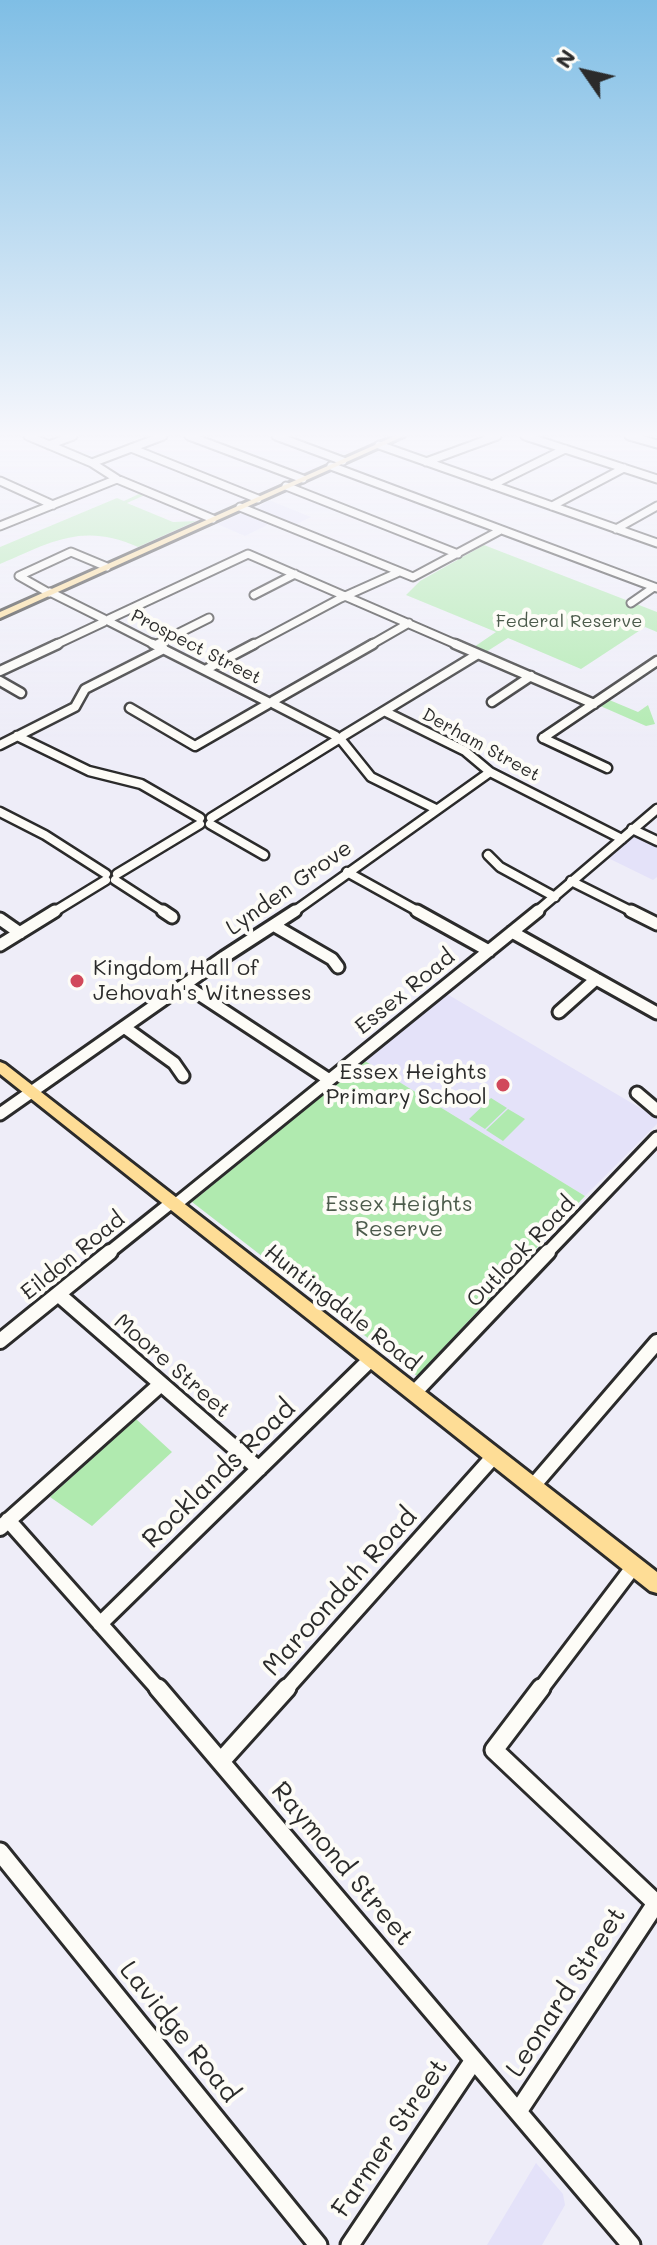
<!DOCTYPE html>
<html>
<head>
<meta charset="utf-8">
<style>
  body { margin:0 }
  #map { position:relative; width:657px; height:2245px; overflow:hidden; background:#eeedf8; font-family:Mali,sans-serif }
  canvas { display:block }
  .north { position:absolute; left:545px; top:32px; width:80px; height:80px; -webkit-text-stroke:6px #fdfcf7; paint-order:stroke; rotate:304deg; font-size:22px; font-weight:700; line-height:32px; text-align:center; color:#2b2b2b }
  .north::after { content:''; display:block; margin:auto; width:28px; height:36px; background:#2b2b2b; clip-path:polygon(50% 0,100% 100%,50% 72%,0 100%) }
</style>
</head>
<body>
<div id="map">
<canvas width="657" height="2245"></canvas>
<div class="north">N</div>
</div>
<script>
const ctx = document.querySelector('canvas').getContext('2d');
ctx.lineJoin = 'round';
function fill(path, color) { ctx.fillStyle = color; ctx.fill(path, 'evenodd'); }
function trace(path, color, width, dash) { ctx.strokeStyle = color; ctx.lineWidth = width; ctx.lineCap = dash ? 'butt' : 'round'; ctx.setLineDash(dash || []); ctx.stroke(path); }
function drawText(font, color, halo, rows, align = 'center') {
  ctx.font = font + ' Mali,sans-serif'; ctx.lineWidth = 8; ctx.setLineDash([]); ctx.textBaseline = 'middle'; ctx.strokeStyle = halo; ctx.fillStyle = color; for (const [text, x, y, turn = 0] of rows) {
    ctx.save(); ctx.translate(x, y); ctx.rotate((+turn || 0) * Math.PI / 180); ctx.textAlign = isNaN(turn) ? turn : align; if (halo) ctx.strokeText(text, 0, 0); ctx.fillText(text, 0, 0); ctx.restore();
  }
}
fill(new Path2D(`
  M269,500L311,517L295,525L256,509Z
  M240,514H248L271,523L245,536L217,524Z
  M638,835L657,844V877L653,880L606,857L632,837Z
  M447,994L657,1118V1124L585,1196L365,1061Z
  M536,2163L563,2194L565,2205L542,2245H487Z`), '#e4e2f9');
fill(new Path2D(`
  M143,492L147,494L127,503L173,522L196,521L138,547C83,522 51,542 0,564V547L117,498L124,501Z
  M484,545L657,612V632L645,627L581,669L508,638L486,652L474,647L496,632L406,595L420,581Z
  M607,699L638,712L648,705L655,724L646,726L598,705Z
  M365,1061L585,1196L417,1376L192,1202Z
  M491,1098L507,1108L485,1129L469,1119Z
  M508,1109L525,1119L503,1141L486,1130Z
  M136,1419L172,1452L92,1526L50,1497Z`), '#b0eaaf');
const minorFar4 = new Path2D(`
  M28,436L92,463L117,479L213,519
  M189,436L303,479
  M276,436L343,461
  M525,436L657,479
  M629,436L657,444
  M49,445L73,436
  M379,445L657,543
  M131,448L258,499
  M426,462L497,436
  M92,463L163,436
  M331,466L657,588
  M0,481L53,505
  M492,485L565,449
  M286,486L458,554
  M552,506L624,468
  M240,507L413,577L499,531
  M0,526L117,479
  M616,529L657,506
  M50,592L104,619
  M49,593L19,576L71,552L107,567
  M254,595L295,574
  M631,603L654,587
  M109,619L248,554L460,646
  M108,621L157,646
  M155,645L209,618
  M53,646L104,622
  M251,646L341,598L399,572
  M369,646L409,623`);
const minorFar3 = new Path2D(`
  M153,644L268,702
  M455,644L594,704
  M205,670L254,644
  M0,671L58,644
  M0,681L21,693
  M273,701L373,644
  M492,702L531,676
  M274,704L336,736
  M130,708L195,746L268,704
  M386,712L465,751L490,772L622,839
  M17,736L89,771L141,784L200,818
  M343,736L478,654
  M543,738L657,661
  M543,738L607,768
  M342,741L371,777L436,809
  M0,745L75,707L85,689L164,649
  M0,812L45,835L106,874
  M211,818L337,740
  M210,824L264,855
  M632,829L657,841
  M488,855L500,867L555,897
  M347,872L421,913
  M117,874L200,824
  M115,880L166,913
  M571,881L635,913
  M52,913L106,880
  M292,913L490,772
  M535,913L657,809`);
const minorFar2 = new Path2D(`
  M163,911L172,917
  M417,911L489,951
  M631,911L657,924
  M0,919L20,933
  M275,926L332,959L338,967
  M512,932L657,1013
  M0,945L55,911
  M185,985L328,1079
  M559,1012L596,979
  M124,1027L174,1063L183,1076
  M637,1093L657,1110
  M0,1114L224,957L295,911
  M175,1205L538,911
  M107,1254L172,1202
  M546,1254L657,1138`);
const minorFar1 = new Path2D(`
  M58,1294L259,1469
  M0,1341L110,1252
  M414,1393L548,1252
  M533,1486L657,1342
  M8,1520L159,1690
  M0,1528L161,1384
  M100,1624L371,1359
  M285,1690L494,1456
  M540,1690L634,1566`);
const minor = new Path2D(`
  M158,1688L631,2245
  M541,1688L494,1750L656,1903
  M222,1760L287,1688
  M0,1852L318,2245
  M519,2110L657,1902
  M350,2245L474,2060`);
const major = new Path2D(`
  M395,436H404L0,618V612Z
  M0,1062L5,1064L657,1572V1593L650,1591L0,1074Z`);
trace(minorFar4, '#2b2b2b', 11);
trace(minorFar3, '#2b2b2b', 13);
trace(minorFar2, '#2b2b2b', 17);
trace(minorFar1, '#2b2b2b', 20);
trace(minor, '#2b2b2b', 23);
trace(major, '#2b2b2b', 6);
trace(minorFar4, '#fdfcf7', 7);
trace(minorFar3, '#fdfcf7', 8);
trace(minorFar2, '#fdfcf7', 11);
trace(minorFar1, '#fdfcf7', 14);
trace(minor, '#fdfcf7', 17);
fill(major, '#fedd96');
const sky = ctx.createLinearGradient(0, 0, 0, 750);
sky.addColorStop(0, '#7fbee5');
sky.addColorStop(0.58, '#f7f7fc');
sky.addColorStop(1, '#f7f7fc00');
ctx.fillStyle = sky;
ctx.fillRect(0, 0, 657, 750);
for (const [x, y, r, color] of [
  [77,981,8,"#d1495b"],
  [503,1085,8,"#d1495b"]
]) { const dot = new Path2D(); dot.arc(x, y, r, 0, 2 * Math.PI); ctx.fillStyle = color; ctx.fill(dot); trace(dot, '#fdfcf7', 3); }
drawText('18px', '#4c5b4c', '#fdfcf7', [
  ["Federal Reserve",569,621]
]);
drawText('18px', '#2b2b2b', '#fdfcf7', [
  ["Prospect Street",196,647,27],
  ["Derham Street",481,745,29]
]);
drawText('22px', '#2b2b2b', '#fdfcf7', [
  ["Lynden Grove",289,888,-35],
  ["Essex Road",405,992,-39],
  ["Outlook Road",521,1252,-46],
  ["Eildon Road",73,1256,-39],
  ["Huntingdale Road",342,1308,38],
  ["Moore Street",172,1366,41]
]);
drawText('22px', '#2b2b2b', '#fdfcf7', [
  ["Kingdom Hall of",93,968],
  ["Jehovah's Witnesses",93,993],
  ["Essex Heights",487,1072,"right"],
  ["Primary School",487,1097,"right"]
], 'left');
drawText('22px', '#4c5b4c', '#fdfcf7', [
  ["Essex Heights",399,1204],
  ["Reserve",399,1229]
]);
drawText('26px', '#2b2b2b', '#fdfcf7', [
  ["Rocklands Road",219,1474,-44],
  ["Maroondah Road",340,1592,-48],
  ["Raymond Street",342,1864,50],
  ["Leonard Street",566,1992,-57],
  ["Lavidge Road",179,2032,51],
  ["Farmer Street",390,2138,-56]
]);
</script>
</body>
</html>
